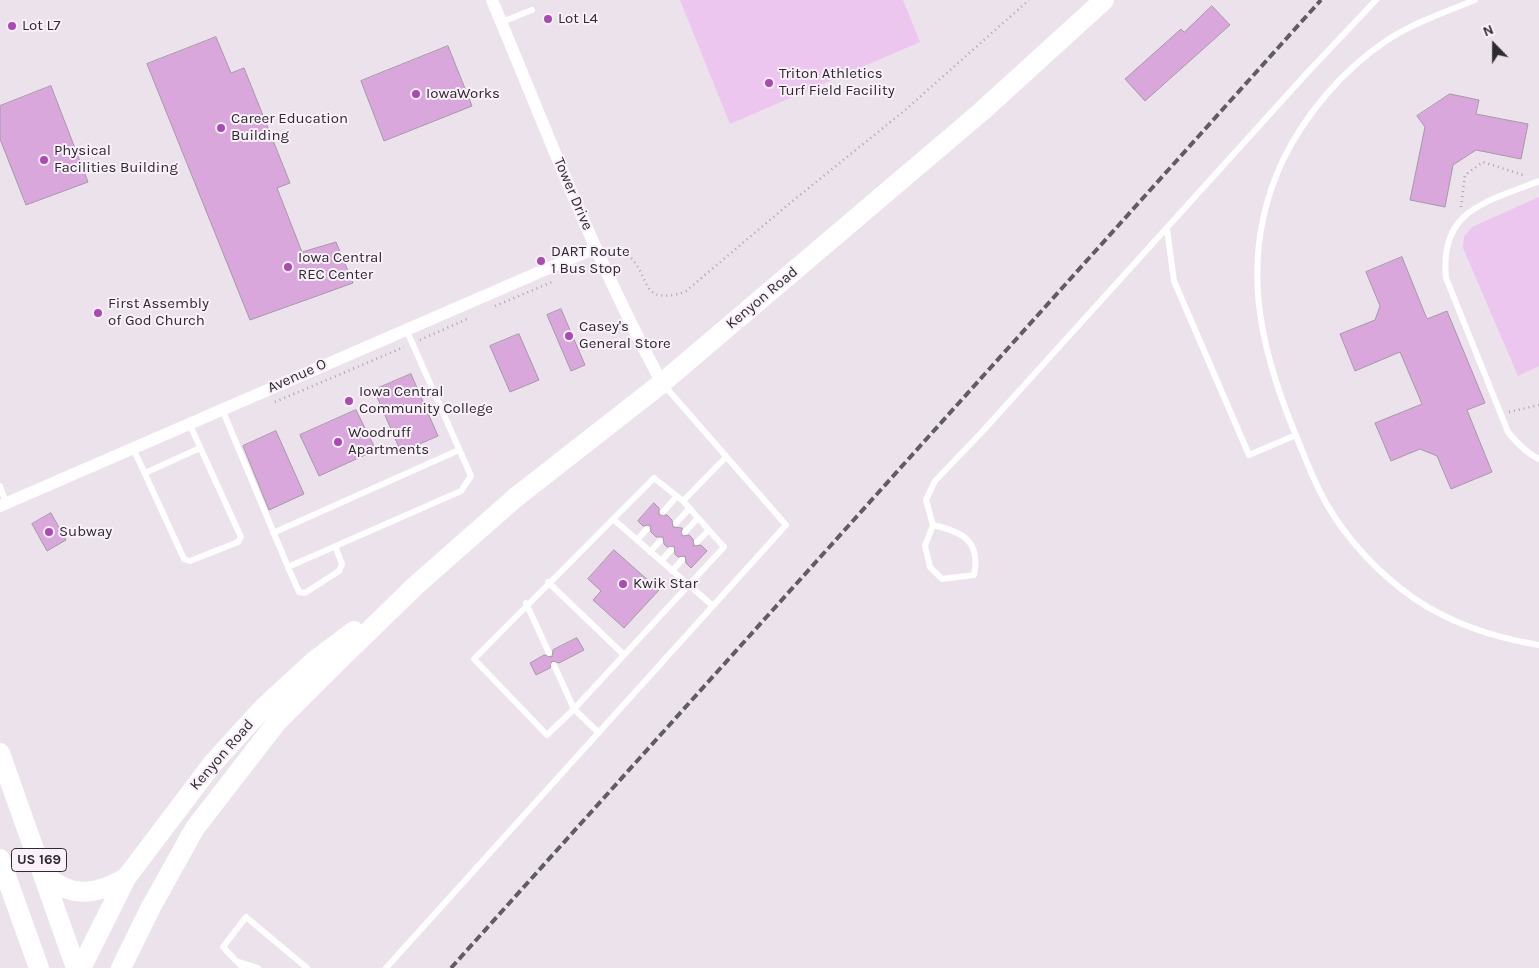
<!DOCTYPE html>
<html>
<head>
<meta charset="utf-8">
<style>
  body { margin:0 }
  #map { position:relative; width:1539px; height:968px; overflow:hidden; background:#ebe2ec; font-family:Karla,sans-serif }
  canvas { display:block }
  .north { position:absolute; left:1469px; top:20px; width:50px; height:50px; -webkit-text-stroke:4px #f9f0f9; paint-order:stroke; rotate:338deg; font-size:14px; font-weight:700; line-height:20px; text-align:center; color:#2e2b2f }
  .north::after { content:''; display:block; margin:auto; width:18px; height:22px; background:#2e2b2f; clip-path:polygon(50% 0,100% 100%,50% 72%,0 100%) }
</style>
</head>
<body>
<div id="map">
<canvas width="1539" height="968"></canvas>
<div class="north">N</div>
</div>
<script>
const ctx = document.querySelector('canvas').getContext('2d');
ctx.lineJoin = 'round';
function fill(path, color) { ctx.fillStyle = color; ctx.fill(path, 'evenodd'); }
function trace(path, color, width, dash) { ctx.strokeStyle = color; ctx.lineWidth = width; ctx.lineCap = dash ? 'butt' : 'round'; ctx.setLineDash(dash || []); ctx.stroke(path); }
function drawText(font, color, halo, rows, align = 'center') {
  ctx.font = font + ' Karla,sans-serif'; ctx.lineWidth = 4; ctx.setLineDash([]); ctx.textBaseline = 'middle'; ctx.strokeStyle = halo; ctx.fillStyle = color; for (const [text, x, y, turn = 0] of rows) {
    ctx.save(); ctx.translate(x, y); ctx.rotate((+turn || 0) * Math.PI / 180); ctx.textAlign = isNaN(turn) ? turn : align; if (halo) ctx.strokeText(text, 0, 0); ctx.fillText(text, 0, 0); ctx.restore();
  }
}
fill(new Path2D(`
  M680,0H903L920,42L730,124Z
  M1539,197V366L1518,376L1463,248L1464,237L1472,227Z`), '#edc6f0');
const building = new Path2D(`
  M1212,6L1230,25L1145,101L1125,79L1181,29L1184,32Z
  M216,37L231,73L244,68L290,183L277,188L302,252L336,242L353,283L250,320L147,64Z
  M448,46L472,106L384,141L361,81Z
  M51,86L88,182L26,205L0,139V106Z
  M1450,94L1479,100L1476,114L1528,124L1521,159L1476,150L1453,165L1445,207L1410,200L1425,127L1417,116Z
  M1402,257L1427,319L1447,311L1485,403L1467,410L1492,472L1451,489L1437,456L1420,449L1391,461L1375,423L1422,404L1400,352L1355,371L1340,334L1375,320L1380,306L1366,272Z
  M561,309L585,365L571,371L547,315Z
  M519,334L539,380L510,392L490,346Z
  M411,374L438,436L401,452L374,390Z
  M356,410L376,450L319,476L300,435Z
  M276,431L304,494L269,510L243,446Z
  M654,503L659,508V515H667L672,520L673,527L682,528V536L689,535L693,539L694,546L701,545L707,551L691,568L686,563L685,556L678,557L675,554L674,546L667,547L664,544L663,537H656L651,532L650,525L643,526L638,521Z
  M51,513L66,540L47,551L32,524Z
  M614,550L659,590L624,628L593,600L601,591L588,579Z
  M577,638L584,650L559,663L552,661L550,668L536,675L530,663L544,655L552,657L553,650Z`);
fill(building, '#d9a7dc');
trace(building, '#a39aa3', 1);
trace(new Path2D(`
  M1461,207L1465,175L1483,162L1526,176
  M610,251L616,248C620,250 625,253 629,256C652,277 638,306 685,292L784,208L904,111L1029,0
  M495,306L552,282
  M420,340L467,319
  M275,402L404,347
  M1509,412L1539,405`), '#aba4ac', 2.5, [1, 4]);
trace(new Path2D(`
  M1475,0C1445,12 1413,23 1386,41C1343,70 1306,113 1283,160C1238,256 1258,345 1297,438C1306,460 1314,482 1326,503C1347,540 1380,575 1415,599C1452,624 1496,638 1539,645
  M502,22L532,10
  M1539,181C1487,202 1439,209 1446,278L1508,432C1517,443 1526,453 1539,459
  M1167,229L1174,281L1249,455L1296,435
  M222,409L288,567L461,491L471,476L406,329
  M133,448L184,559L190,561L238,542L241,537L189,423
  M145,473L200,448
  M0,486L6,503
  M663,512L677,496
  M613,519L713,606
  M676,523L690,508
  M933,525C963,532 981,541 974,575L942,579L930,567L925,546L933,525L926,500L935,481L981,433L1307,73L1376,0
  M685,532L698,518
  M273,533L459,450
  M637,540L647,529
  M697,542L709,530
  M650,552L660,541
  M661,561L671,550
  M288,567L299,592L305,593L339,571L342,564L335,546
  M672,571L682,560
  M548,582L624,655
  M526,603L549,653
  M554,665L574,709L547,735L474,659L654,478L683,501
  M599,733L574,709L724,547L683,501L726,457
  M239,962L258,968
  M243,968L223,947L246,917L307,968
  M386,968L786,525L663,384`), '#fff', 6);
trace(new Path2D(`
  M492,0C546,129 595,260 662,383
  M0,506L595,248`), '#fff', 12);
trace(new Path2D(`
  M0,753L76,968
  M0,859L39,968
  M44,874C71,899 95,895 126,878
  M81,968L126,878L213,763L264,707L314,661L354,631
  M121,968L151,907L195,828L277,722L328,671L414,587L515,498L662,383L981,112L1104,0`), '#fff', 20);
trace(new Path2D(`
  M451,968L1321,0`), '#615c62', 4, [8, 4]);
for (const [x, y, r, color] of [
  [548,19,5,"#aa4ab3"],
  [12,26,5,"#aa4ab3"],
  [769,83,5,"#aa4ab3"],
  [416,94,5,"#aa4ab3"],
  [221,128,5,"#aa4ab3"],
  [44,160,5,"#aa4ab3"],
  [541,261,5,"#aa4ab3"],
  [288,267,5,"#aa4ab3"],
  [98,313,5,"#aa4ab3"],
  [569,336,5,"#aa4ab3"],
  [349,401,5,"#aa4ab3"],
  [338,442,5,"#aa4ab3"],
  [49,532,5,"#aa4ab3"],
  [623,584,5,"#aa4ab3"]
]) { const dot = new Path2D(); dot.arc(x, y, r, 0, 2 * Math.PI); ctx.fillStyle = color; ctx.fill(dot); trace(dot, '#f9f0f9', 2); }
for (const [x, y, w] of [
  [39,860,55]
]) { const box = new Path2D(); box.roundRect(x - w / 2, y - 11.5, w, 23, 4); ctx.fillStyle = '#f9f0f9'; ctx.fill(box); trace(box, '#2e2b2f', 1); }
drawText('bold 14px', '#2e2b2f', null, [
  ["US 169",39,860]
]);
drawText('15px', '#2e2b2f', '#f9f0f9', [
  ["Lot L4",558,19],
  ["Lot L7",22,26],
  ["Triton Athletics",779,74],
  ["Turf Field Facility",779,91],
  ["IowaWorks",426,94],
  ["Career Education",231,119],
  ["Building",231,136],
  ["Physical",54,151],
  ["Facilities Building",54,168],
  ["DART Route",551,252],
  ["1 Bus Stop",551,269],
  ["Iowa Central",298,258],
  ["REC Center",298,275],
  ["First Assembly",108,304],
  ["of God Church",108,321],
  ["Casey's",579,327],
  ["General Store",579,344],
  ["Iowa Central",359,392],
  ["Community College",359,409],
  ["Woodruff",348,433],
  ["Apartments",348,450],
  ["Subway",59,532],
  ["Kwik Star",633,584]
], 'left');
drawText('15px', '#2e2b2f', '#f9f0f9', [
  ["Tower Drive",573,194,67],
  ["Kenyon Road",762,298,-40],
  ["Avenue O",297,376,-24],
  ["Kenyon Road",222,755,-49]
]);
</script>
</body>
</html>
